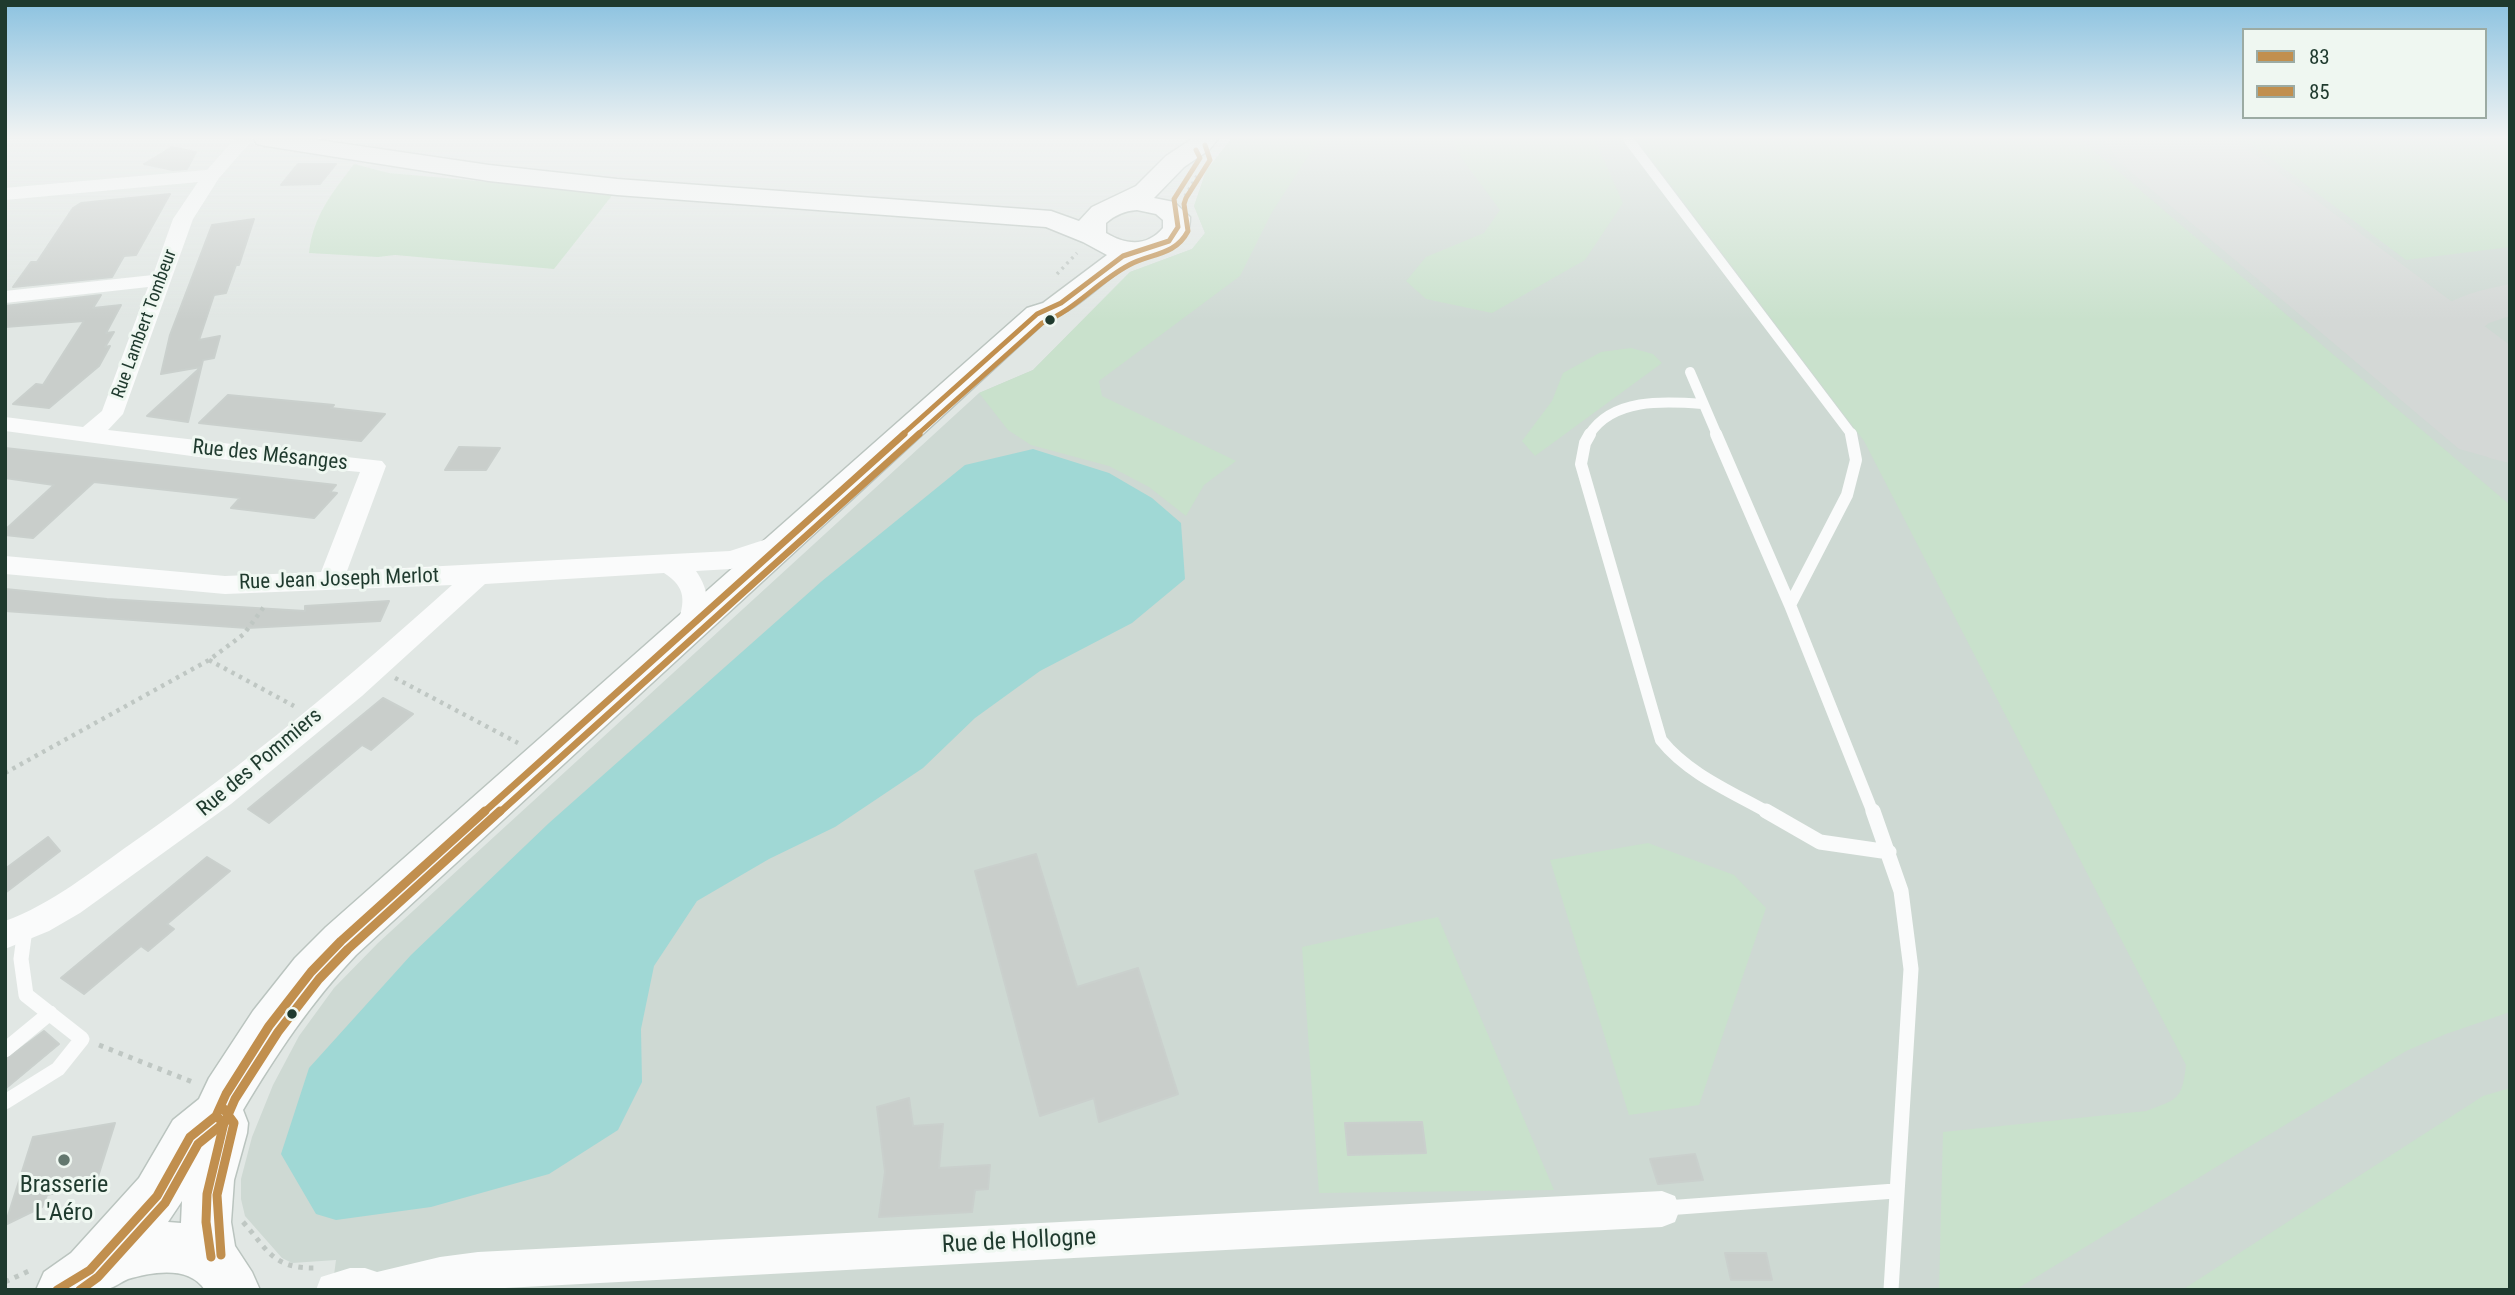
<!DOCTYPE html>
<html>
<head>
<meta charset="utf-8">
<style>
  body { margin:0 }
  #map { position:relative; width:2515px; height:1295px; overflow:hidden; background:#e1e7e4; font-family:"Roboto Condensed",sans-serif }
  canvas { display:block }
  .frame { position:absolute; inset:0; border:7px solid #1f3a2e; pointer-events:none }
  .legend { position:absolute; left:2242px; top:28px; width:245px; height:91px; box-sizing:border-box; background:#eff7f1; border:2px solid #9caba3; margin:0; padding:9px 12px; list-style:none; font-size:21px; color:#1f3a2e }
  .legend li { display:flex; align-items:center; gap:14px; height:35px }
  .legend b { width:35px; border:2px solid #9caba3 }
</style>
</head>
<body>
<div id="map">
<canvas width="2515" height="1295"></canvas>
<div class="frame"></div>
<ul class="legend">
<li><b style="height:9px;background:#c18f4e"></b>83</li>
<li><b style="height:9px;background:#c18f4e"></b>85</li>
</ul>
</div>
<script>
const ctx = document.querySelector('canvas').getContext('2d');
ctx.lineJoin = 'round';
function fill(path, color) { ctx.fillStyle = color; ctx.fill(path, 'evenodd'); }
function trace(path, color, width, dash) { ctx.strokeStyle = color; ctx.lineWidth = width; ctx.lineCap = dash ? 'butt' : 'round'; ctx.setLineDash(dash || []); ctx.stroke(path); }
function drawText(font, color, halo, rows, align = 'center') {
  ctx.font = font + ' "Roboto Condensed",sans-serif'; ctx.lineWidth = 6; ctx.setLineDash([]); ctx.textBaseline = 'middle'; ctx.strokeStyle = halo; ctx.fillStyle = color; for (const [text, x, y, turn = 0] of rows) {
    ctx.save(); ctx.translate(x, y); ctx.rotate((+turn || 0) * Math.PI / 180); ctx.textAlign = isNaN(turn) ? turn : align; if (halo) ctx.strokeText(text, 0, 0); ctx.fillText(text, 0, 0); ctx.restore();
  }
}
fill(new Path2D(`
  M1231,139H2510V1290H332L336,1260L292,1263L282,1258L245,1216L241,1199V1179L252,1137L273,1085L299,1036L334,988L378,943L979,393L1033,370L1130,272L1192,249L1205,233L1194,206L1206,171Z`), '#ced9d3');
fill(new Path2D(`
  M1231,139H1319L1271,214L1240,276L1099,381L1102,396L1236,461L1204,485L1186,516L1149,487L1109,466L1031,445L1008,430L979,393L1033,370L1130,272L1192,249L1205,233L1194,206L1206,171Z
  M1454,139H1591L1598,147L1623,203L1585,260L1492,313L1426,299L1406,281L1426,257L1484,233L1500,210L1457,152Z
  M1636,139H2080L2510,505V1012L2446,1034L2406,1051L2015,1290H1939L1943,1132L2146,1111C2178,1099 2182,1100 2186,1065L1864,441Z
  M2245,139H2510V247L2406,260Z
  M354,164L389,173L614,193L554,269L395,255L378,257L309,253C313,216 332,193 354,164Z
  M1631,348L1653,354L1662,363L1535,456L1522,441L1552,401L1563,373L1601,352Z
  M1648,843L1734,875L1766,908L1699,1105L1629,1115L1550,860Z
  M1438,917L1554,1190L1319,1193L1302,947Z
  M2510,1088V1290H2182L2483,1096Z`), '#c9e1cc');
fill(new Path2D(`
  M1033,449L1109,473L1152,498L1181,523L1185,579L1132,623L1040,671L975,718L923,768L835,827L769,859L697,901L654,966L641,1029L642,1082L618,1130L549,1174L431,1207L336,1220L316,1214L281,1154L309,1068L411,955L549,823L822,581L965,465Z`), '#a0d8d5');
fill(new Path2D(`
  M2510,284V316L2489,323L2479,331L2478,342L2510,344V378L2503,377C2511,389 2510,392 2503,403L2498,404L2510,414V463L2489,458L2425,405L2411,384V377L2427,357C2409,304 2472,292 2510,284Z`), '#d4d8d6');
fill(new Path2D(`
  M2104,139H2234L2510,345V463L2459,449L2120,163Z`), '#d4d8d6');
const building = new Path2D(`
  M172,147L196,152L187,169L173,170L144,164Z
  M298,164H336L320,184L281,185Z
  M170,194L136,255L124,256L112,277L13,287L31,262H37L73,208L81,203Z
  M254,219L239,265H236L226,293L214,295L199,340L220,336L214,358L203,360L188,422L147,416L201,367L161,374L170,335L212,225Z
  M101,295L93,308L121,305L106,333L114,332L105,347L110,346L99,366L49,408L13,404L36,384L43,385L84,321L5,327V306Z
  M228,395L334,405L331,408L385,414L361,441L199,423Z
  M459,447L500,448L486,470H445Z
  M5,448L336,485L330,492L337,493L314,518L231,508L240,498L94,482L33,538L5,535V530L54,485L5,478Z
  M5,589L107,599L305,611V606L389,601L380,621L247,628L5,611Z
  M383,698L413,714L371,750L362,745L269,823L248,809Z
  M48,837L60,851L5,893V869Z
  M1036,854L1077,987L1138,968L1178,1094L1099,1122L1094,1098L1040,1116L975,871Z
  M207,857L230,871L167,924L174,929L148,951L141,946L84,994L61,978Z
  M44,1031L59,1044L5,1089V1060Z
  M909,1098L913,1126L943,1124L939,1168L990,1165L988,1189L975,1190L972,1212L879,1217L885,1172L877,1107Z
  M1422,1122L1426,1153L1348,1155L1345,1123Z
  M115,1123L96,1183L47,1195L42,1207L5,1225L33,1137Z
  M1695,1154L1703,1180L1658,1184L1650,1159Z
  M1725,1253H1766L1772,1280H1731Z`);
fill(building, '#c9cecb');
trace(building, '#cad0cd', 2);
const secondary = new Path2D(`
  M254,139H312L489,165L617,179L1051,211L1079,221L1092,207L1136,186L1166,156L1192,139H1218L1209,150L1184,167L1154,198L1174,202L1190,217C1190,229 1187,238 1177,245C1165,255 1150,254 1137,260C1105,277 1081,309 1047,320L356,955C311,1002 276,1055 243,1110L248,1123L247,1133L234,1180L231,1222L235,1246L252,1272L260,1290H205C189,1265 152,1272 128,1279C121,1282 115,1287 108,1289C94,1294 53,1290 36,1290L44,1272L71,1253L139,1178L173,1120L199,1099L209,1078L253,1011L295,958L326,927L1027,308L1043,303L1107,255L1083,242L1046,227L617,195L489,181L266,146L257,144ZM1137,210L1156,214L1163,220V228C1147,247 1126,245 1106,233V223C1115,215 1124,211 1137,210ZM182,1201L181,1223L168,1222Z`);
trace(secondary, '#bac4bf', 3);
trace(new Path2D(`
  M1185,196L1198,174
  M1057,274L1077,253`), '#bfc7c3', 3.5, [2.5, 4.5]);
trace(new Path2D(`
  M209,660L294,706
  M395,678L518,743
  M5,773L209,660L244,634L266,604`), '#bfc7c3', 4.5, [3.5, 5]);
trace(new Path2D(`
  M99,1045L195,1083
  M243,1222C268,1250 272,1268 314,1268
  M5,1282L33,1269`), '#bfc7c3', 5, [4.5, 6]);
trace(new Path2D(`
  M1628,139L1852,435
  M1690,372L1717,435
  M1589,435C1612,398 1664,401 1702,404`), '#fafbfb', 10);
trace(new Path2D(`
  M1590,434L1585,443L1581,464L1661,740C1688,774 1732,792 1769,813
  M1716,434L1790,605L1873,813
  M1790,605L1847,495L1856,460L1851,434`), '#fafbfb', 12);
trace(new Path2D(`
  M1766,811L1820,842L1889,852
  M1873,811L1901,891L1911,969L1891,1290
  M5,1050L50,1013
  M5,1102L58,1069L82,1039L26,995L21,959L25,929
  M1666,1208L1895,1191`), '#fafbfb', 15);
fill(new Path2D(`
  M235,139H253L219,178L193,219L123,414L108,430L382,461L386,466L347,571L730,551L779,535L788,538L791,544L788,550L731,569L696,571C710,591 711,611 699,633L690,636L681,633L677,626C685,601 687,588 664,573L485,584L362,696L231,804L80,913L49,931L5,949V921C52,904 92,871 132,843C245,765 350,677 452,585L225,594L5,574V556L225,576L321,572L360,472L199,457L5,431V417L83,427L102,411L148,287L5,303V291L153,275L173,219L198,182L5,200V188L207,170Z
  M1662,1191L1675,1196L1680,1209L1675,1222L1662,1227L467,1290H316L321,1277L350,1268H365L377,1272L440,1257L478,1252Z`), '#fafbfb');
fill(secondary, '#fafbfb');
trace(new Path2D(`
  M902,435L1037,314L1061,303L1123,256L1169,241L1178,227L1174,199L1200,158L1196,150`), '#c18f4e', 5);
trace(new Path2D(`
  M483,813L904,434`), '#c18f4e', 7);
trace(new Path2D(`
  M211,1257L206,1222L207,1194L224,1123L216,1116
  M57,1290L90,1270L157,1196L190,1137L216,1116L226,1094L269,1026L311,972L341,941L485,811`), '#c18f4e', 9);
trace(new Path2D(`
  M917,435L1042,323C1075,310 1097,282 1129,265C1151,253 1175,256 1188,231L1184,204L1186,198L1210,160L1205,145`), '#c18f4e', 5);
trace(new Path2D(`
  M499,813L919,434`), '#c18f4e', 7);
trace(new Path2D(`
  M221,1255L217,1195L234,1123L223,1108
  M80,1290L98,1277L165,1203L198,1144L225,1122L235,1099L278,1032L319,979L348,949L500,811`), '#c18f4e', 9);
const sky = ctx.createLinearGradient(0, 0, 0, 320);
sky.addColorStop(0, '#8bc2e0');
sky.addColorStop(0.43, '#f2f4f3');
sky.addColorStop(1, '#f2f4f300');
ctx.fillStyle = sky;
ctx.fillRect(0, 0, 2515, 320);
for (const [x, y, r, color] of [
  [1050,320,6,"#1f3a2e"],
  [292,1014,6,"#1f3a2e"],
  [64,1160,7,"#63776e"]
]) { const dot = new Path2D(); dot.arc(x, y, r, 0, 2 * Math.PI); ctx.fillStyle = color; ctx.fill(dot); trace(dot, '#eff7f1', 2.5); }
drawText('18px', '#1f3a2e', '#eff7f1', [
  ["Rue Lambert Tombeur",145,324,-70]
]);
drawText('21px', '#1f3a2e', '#eff7f1', [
  ["Rue des Mésanges",270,456,6],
  ["Rue Jean Joseph Merlot",339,580,-2],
  ["Rue des Pommiers",260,763,-40]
]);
drawText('24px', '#1f3a2e', '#eff7f1', [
  ["Brasserie",64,1186],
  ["L'Aéro",64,1214]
]);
drawText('24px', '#1f3a2e', '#eff7f1', [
  ["Rue de Hollogne",1019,1242,-3]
]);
</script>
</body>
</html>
